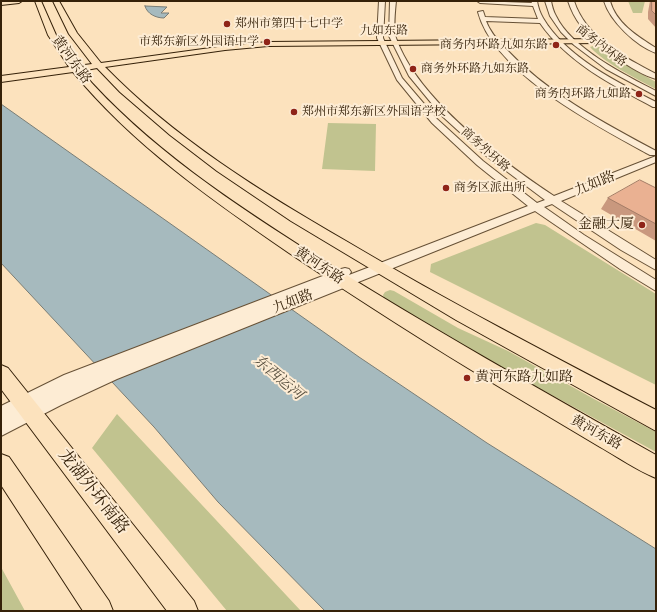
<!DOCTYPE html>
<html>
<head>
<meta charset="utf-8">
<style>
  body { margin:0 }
  #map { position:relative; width:657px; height:612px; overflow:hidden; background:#fce2bd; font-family:Alegreya,serif }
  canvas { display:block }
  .frame { position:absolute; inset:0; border:2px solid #352109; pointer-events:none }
</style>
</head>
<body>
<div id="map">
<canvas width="657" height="612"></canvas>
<div class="frame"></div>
</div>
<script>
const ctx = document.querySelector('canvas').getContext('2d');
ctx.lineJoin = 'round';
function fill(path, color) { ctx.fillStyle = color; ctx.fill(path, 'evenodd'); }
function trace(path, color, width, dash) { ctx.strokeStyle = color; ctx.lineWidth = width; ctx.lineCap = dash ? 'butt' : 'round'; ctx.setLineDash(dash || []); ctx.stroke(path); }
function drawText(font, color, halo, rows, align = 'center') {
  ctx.font = font + ' Alegreya,"Noto Serif SC",serif'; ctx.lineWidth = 4; ctx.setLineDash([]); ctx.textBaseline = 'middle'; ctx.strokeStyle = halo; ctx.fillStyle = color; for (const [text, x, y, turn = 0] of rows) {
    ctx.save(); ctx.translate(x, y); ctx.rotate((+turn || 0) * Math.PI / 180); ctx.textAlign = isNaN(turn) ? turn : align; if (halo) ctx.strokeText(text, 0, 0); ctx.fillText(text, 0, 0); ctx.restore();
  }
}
fill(new Path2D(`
  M628,1H645L642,13H633Z
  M593,46L599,47L636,71L656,82V89C635,78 606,64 590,47Z
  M328,123L376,124L375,171L322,169Z
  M536,223L545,225L656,294V385L430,272L431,264Z
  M390,290L394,291L458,328L508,351L594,399L656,432V452L495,364L384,298L383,295L385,292Z
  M117,414L301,611H227L92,448Z
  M1,567L25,611H1Z`), '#c1c38f');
const water = new Path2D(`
  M145,6L167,7L161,13H169L164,18C156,18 147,14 145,6Z
  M1,104L359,357L487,443L656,549V611H325L218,502L154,427L1,263Z`);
fill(water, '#a6babe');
trace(water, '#797d76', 1);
const minor = new Path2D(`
  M379,1H385L383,38L402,78L437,119L483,161L537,203L545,200L485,155L442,116L409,76L389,36L390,1H396C395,11 393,29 396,38C418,100 500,160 554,196L656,156V162L561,201L656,260V270L621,250L552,204L544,207L584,235L656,280V291L620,269L535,211L117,379L61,405L1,436V406L64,375L341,269L345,268L349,269L351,272L349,275L528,206L477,165L432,123L397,80L377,38Z
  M477,1L532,3L531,1H537C538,7 540,13 543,18C566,57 617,82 656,102V107H653C612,85 567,62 540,23L486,21C490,32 499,42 507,50C548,94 604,123 656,151V155H650C597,126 494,73 478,12L483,11L485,17L538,19L533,6L480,3Z
  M545,1H551C552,6 553,11 556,16C571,48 625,75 656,91V96L606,69L574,45L561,32L550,16Z
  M568,1H574C586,38 624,57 656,74V79C634,73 595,44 581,26C575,18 571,10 568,1Z
  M604,1H610C616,23 637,36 656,48V53C636,46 610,21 604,1Z`);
const major = new Path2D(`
  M1,1H22L19,3L1,5Z
  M35,1H41L56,35L77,66L92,64L69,34L53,1H59L77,33L101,63L225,46L268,42L604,39V43H601L268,46L225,50L105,67C174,138 261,192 346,241C447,301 552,356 656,410V431L456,320L291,221L217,171L170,135L120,92L97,68L81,71C147,147 234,204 319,258C429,327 542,391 656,455V478C636,470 618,457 600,447C567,427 534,408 501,388C429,345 359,300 289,253C212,200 133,145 73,72L1,82V76L69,67L48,35Z
  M1,365L8,368L194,601L198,611H167L1,389Z
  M1,454L9,457L109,601L113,611H83L1,485Z`);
trace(minor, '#675136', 2);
trace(major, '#352109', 2);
fill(minor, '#fdecd4');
fill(major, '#fce2bd');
fill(new Path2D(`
  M650,1H656V28L648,19V12Z
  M656,188V241L601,209L608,198Z`), '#c9987e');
const building = new Path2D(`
  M652,1H656V15L652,11Z
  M640,180L656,188V224L608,198Z`);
fill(building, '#eab192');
trace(building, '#a47c66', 1);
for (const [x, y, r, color] of [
  [227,24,4,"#8f2418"],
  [267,42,4,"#8f2418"],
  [556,45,4,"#8f2418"],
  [413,69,4,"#8f2418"],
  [639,94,4,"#8f2418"],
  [294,112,4,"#8f2418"],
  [446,188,4,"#8f2418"],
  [642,225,4,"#8f2418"],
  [467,378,4,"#8f2418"]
]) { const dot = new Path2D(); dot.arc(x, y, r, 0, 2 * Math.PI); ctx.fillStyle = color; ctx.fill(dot); trace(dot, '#fdecd4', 1.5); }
drawText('12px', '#352109', '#fdecd4', [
  ["郑州市第四十七中学",235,24],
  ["市郑东新区外国语中学",259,42,"right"],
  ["商务内环路九如东路",548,45,"right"],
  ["商务外环路九如东路",421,69],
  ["商务内环路九如路",631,94,"right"],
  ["郑州市郑东新区外国语学校",302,112],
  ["商务区派出所",454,188]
], 'left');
drawText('12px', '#352109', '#fdecd4', [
  ["九如东路",384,31],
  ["商务内环路",601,46,37],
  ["商务外环路",485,150,41]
]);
drawText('14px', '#352109', '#fdecd4', [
  ["黄河东路",71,60,54],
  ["九如路",595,184,-22],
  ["黄河东路",319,266,33],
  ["九如路",293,302,-21],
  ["黄河东路",596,433,29]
]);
drawText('14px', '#352109', '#fdecd4', [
  ["金融大厦",634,225],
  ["黄河东路九如路",475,378,"left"]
], 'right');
drawText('italic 15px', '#574f3f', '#fdecd4', [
  ["东西运河",278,378,40]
]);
drawText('17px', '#352109', '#fdecd4', [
  ["龙湖外环南路",93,492,52]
]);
</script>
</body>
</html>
